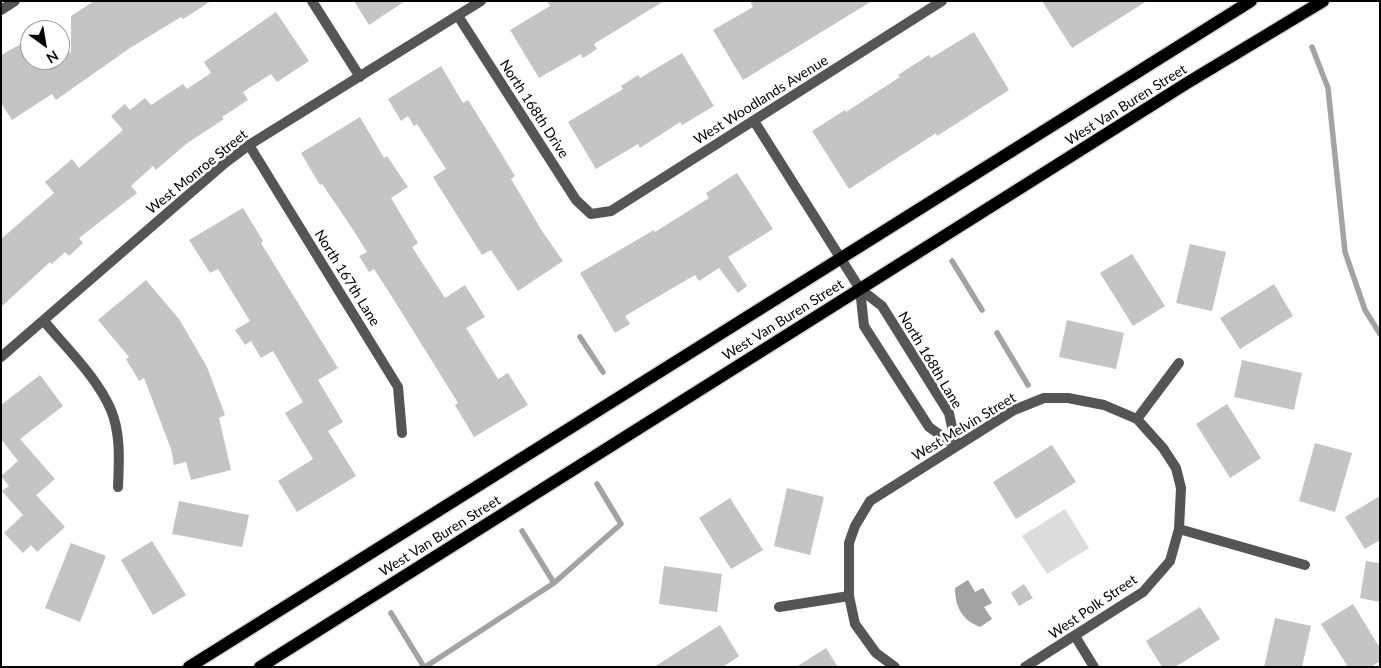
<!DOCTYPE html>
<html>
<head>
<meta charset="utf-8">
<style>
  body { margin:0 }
  #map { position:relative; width:1381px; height:668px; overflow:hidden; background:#fff; font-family:Lato,sans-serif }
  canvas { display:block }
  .frame { position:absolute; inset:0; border:2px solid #000; pointer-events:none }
  .north { position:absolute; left:20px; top:20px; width:50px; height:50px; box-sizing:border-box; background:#fff; border:1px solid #999; border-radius:50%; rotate:148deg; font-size:14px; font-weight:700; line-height:20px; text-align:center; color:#000 }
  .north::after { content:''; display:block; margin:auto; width:18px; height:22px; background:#000; clip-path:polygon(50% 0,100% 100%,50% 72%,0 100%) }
</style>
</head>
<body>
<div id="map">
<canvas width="1381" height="668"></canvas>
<div class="frame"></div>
<div class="north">N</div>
</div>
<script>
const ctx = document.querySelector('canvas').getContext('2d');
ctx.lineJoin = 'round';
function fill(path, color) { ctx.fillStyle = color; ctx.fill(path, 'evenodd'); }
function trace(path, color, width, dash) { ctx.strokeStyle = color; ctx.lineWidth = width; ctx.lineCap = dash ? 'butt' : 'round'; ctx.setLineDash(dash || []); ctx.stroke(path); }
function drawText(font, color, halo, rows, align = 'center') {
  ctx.font = font + ' Lato,sans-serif'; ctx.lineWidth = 5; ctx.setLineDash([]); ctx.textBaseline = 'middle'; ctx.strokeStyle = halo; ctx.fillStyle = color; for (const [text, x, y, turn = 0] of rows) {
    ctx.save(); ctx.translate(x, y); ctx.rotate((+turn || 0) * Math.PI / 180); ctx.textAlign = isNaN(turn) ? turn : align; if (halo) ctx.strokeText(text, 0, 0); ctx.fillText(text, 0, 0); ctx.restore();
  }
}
fill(new Path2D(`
  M1065,509L1089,548L1047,574L1022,536Z`), '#dcdcdc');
fill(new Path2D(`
  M968,580L975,592L983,588L992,603L984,607L992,619L980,627C962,620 955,607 955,588Z`), '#a3a3a3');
trace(new Path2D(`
  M1312,47L1328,88L1345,252L1365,310L1380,334
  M952,261L982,310
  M997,333L1028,385
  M580,337L603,372
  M522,531L554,583
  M391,613L424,667
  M425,667L554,583L621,524L597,484`), '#a3a3a3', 5.5);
fill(new Path2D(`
  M94,1H211L183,19L181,17L130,48L56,100L52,94L12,120L1,103V55L30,39V60H60V37L71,54V16Z
  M354,1H405L369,25Z
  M547,1H664L594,44L597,49L583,58L581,54L539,78L510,30L550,6Z
  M750,1H872L743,80L713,30L753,7Z
  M1042,1H1147L1072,48Z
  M276,12L309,61L277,82L271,74L243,92L248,100L222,117L224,119L186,144L156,170L153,166L131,186L137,193L79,238L83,243L69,256L65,252L52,264L50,262L1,307V239L54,193L45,182L72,159L79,168L123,130L111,116L125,104L130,110L145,98L151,105L183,84L187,89L211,73L204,62Z
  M974,32L1009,90L937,136L936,133L849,189L812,131L845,110L846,112L900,77L898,75L929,55L931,58Z
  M682,53L714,106L682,125L680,122L640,148L638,144L596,169L568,122L623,89L621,86L638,75L640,78Z
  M441,66L463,103L468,100L488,132L515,176L511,179L542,231L563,261L518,291L491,250L482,255L433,177L446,169L417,124L414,126L408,116L401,121L388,99Z
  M360,117L384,158L387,156L408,187L391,198L418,243L412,247L445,298L465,285L485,317L466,328L498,379L508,373L528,405L474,437L455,405L458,403L399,308L374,269L369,272L359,256L367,252L350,225L322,184L320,185L301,153Z
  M737,173L773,229L728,257L747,286L738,293L719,268L699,281L695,275L625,316L630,324L615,333L580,273L654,230L655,232L709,198L706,193Z
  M243,208L263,241L261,243L338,368L318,380L343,422L328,431L356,476L297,512L278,481L313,459L285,413L303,402L273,351L261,358L251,341L245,345L235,330L250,321L218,269L210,273L189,240Z
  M1190,244L1226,252L1212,311L1176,303Z
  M1132,254L1165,306L1133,326L1100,273Z
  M146,280L179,319L207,367L225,415L219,418L231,470L191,480L186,462L174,465L171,449L144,378L139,381L126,359L129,357L98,320Z
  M1274,284L1293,316L1240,349L1220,318Z
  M1067,320L1124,333L1116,369L1059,357Z
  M1242,360L1302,373L1294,410L1234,397Z
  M40,375L63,406L20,439L55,479L36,495L65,527L37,552L31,545L23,553L4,533L23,515L2,491L9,486L1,476L18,461L1,439V405Z
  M1227,404L1261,458L1230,478L1196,424Z
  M1315,443L1352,453L1335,512L1299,501Z
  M1052,445L1076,482L1016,519L993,482Z
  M787,488L824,497L810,555L774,546Z
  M1380,496V540L1365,549L1345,517Z
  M730,498L763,550L731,569L699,518Z
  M179,501L249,515L242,547L172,534Z
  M152,541L186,595L153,615L121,560Z
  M71,543L106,556L80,622L45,608Z
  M1366,561L1380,563V602L1360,598Z
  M664,566L722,574L717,612L659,604Z
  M1024,584L1033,598L1019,606L1011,593Z
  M1353,604L1380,648V661L1371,667H1348L1321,624Z
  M1200,607L1220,639L1175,667H1162L1146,641Z
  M1275,618L1311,626L1302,667H1264Z
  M720,625L739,656L723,667H654Z
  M826,648L838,667H796Z`), '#c4c4c4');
const primary = new Path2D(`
  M189,667L1251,1
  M260,667L1187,83L1323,1`);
trace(primary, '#dbdbdb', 15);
trace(new Path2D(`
  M312,1L360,77
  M1,10L15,1
  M458,16L576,200L591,214L611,211L942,1
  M754,121L860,289L882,306L949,413L956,446
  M249,145L398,387L402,433
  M860,289L864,326L929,427L956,446
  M44,321C67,349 97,377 111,410C121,434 119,462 118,487
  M1,357L225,163L249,145L481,1
  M1137,419L1179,363
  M1179,529L1305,565
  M779,607L849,596
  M1075,636L1094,667
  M895,667L876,653L855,624L849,596V543L855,526L870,501L1014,410L1044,398H1068L1104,405L1137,419L1163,448L1176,468L1181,488L1179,529L1170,561L1143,592L1025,667`), '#555', 10);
trace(primary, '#000', 12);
drawText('14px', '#000', '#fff', [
  ["West Woodlands Avenue",761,100,-32],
  ["West Van Buren Street",1126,105,-32],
  ["North 168th Drive",534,109,57],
  ["West Monroe Street",197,172,-39],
  ["North 167th Lane",347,278,58],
  ["West Van Buren Street",783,320,-32],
  ["North 168th Lane",930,360,59],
  ["West Melvin Street",964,427,-31],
  ["West Van Buren Street",440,536,-32],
  ["West Polk Street",1093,607,-34]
]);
</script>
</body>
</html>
